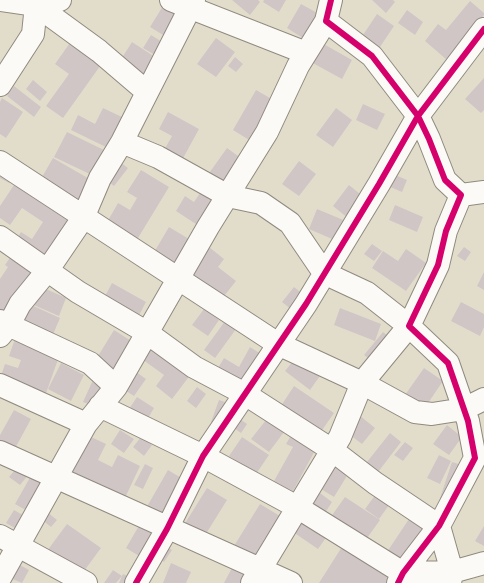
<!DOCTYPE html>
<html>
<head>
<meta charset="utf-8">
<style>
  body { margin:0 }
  canvas { display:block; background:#e2ddcb }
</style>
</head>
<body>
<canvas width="484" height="583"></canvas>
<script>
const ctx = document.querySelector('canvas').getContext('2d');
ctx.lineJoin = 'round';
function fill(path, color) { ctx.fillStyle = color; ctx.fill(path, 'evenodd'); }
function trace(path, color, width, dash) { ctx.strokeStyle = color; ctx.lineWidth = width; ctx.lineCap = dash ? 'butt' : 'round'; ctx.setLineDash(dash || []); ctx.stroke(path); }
fill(new Path2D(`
  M232,0H258L260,2L250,15Z
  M264,0H286L279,12L263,2Z
  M372,0H393L395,2L386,13Z
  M166,1L184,11L168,38L150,27Z
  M470,1L484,13V15L447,60L425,41L438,24L446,30Z
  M301,4L321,15L306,40L287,28Z
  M407,10L423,22L415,35L398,23Z
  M377,14L394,26L378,50L361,38Z
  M151,35L167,45L160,58L143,48Z
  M216,38L235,52L216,77L197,64Z
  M72,40L103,62L63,118L46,106L69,74L55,64Z
  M132,42L161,61L147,83L118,64Z
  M320,42L352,60L342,79L309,61Z
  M235,57L243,64L236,72L228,66Z
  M484,78V110L481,113L465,99Z
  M33,80L47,92L40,101L26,89Z
  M14,86L41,107L34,117L7,96Z
  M256,90L277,102L254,143L233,130Z
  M2,98L23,112L6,138L0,134V102Z
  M363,104L385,114L377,130L356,120Z
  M103,108L124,118L110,149L71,130L78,115L95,124Z
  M336,108L352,120L333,147L316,135Z
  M168,112L199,129L181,162L163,152L172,136L159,129Z
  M67,132L108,152L96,177L54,157Z
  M227,148L245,161L226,189L207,176Z
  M53,158L93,181L78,207L38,184Z
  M116,159L128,168L114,186L102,177Z
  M299,161L316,174L299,196L282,184Z
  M0,169L14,175L9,183L0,178Z
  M141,170L169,187L135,243L106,224L118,203L130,210L137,198L127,192Z
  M393,174L407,180L402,192L388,186Z
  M16,182L70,217L40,262L13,245L21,232L32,239L43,222L22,208L10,225L0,218V206Z
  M349,185L365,198L349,219L333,206Z
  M202,190L219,201L202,228L176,211L185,196L194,202Z
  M395,205L423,217L417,232L389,220Z
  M317,209L348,222L339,242L309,229Z
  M169,227L194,242L179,269L153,254Z
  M372,244L382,251L374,261L364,254Z
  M209,247L224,259L218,267L236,281L221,300L188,274Z
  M464,247L471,252L465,261L457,256Z
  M406,249L426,263L406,291L372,268L383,251L398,261Z
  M15,250L42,269L7,319L0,314V279L8,267L5,265Z
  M484,272V290L477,286Z
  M112,283L146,302L136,321L102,302Z
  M37,285L66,298L59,316L29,303Z
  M294,287L304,295L292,310L282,302Z
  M461,302L484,314V327L480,336L451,321Z
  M29,304L60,318L51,339L19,324Z
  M340,308L381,324L375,341L334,325Z
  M204,309L219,320L208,336L192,325Z
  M228,317L239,325L215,358L204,350Z
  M114,330L136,344L117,374L95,361Z
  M383,332L392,339L373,362L364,355Z
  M16,336L61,351L45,396L0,379L5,364L18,368L21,360L9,356Z
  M152,339L194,370L172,399L156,386L164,375L139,357Z
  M250,347L264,356L243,391L215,373L224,358L239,367Z
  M298,355L322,373L310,390L285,371Z
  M61,363L84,375L71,401L48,389Z
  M424,368L443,381L424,409L405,395Z
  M132,369L146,379L134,396L120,387Z
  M92,382L102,387L93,406L83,402Z
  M294,386L334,413L318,436L279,409Z
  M197,387L206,394L196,408L187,401Z
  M137,397L154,408L147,420L129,409Z
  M219,400L225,402L218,424L211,422Z
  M14,410L31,419L12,454L0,447V435Z
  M270,415L287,428L269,452L251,439Z
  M359,415L375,428L362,444L346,432Z
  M237,417L247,424L241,433L231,426Z
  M447,425L462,437L449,455L433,444Z
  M120,430L134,439L124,453L111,444Z
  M293,432L318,445L293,491L274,481L293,447L286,444Z
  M390,433L401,442L375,476L363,467Z
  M89,436L106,444L98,460L112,467L118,455L140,466L124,500L71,474Z
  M141,437L152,445L144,456L133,447Z
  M242,437L269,455L256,474L229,456Z
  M405,442L413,448L403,461L394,455Z
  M439,455L451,461L440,484L427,478Z
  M331,460L350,471L334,497L316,486Z
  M452,462L462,465L450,501L440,498Z
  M145,464L153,468L143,489L134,485Z
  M19,465L29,474L20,485L9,477Z
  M168,470L188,482L164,522L145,510Z
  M32,474L48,484L31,513L15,504Z
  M207,488L227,500L204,537L184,525Z
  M316,490L332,502L323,516L306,504Z
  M379,490L392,501L379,519L365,509Z
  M345,497L380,520L365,541L330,518Z
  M260,504L285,519L259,561L234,546Z
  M14,510L28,518L20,531L6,523Z
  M47,512L57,520L51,527L41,519Z
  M413,513L431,526L405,564L387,552Z
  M304,515L330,532L318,549L293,532Z
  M67,524L101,548L81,575L47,551Z
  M140,524L159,535L144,559L126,548Z
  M484,526V546L475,541Z
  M345,542L400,576L395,583H319Z
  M163,544L172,550L164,562L155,556Z
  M235,562L255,572L249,583H224Z
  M16,563L29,570L22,583L8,577Z
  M171,563L191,572L186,583H163Z
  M113,570L122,576L116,583H104Z
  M123,574L134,579L132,583H119Z`), '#d0c6c6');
const minor = new Path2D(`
  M0,0L36,5L60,0
  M171,0L306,53
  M331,0L326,21L372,56L418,116L429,139L445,180L461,195L446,231L438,265L409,326L448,363L468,421L475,458L439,526L403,573L398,583
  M36,5L99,51L147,92
  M0,85L33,34L36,5L39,0
  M122,142L158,157L228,196L261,203L290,223L324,273L367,293L409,326L362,383L340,437L252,583
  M0,162L278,344L362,383L415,412L432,414L464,409L484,399
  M461,195L484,192
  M0,237L78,292L146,332L194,367L245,394L332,450L375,483L439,526L452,572L450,583
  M0,321L90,363L116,387
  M0,336L9,325L20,304L47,271L83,218L100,178L122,142L194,0
  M0,385L86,424
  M100,406L203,456L297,507L403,573L452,572L484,563
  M0,452L291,583
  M0,536L86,583
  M0,578L86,424L116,387L208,227L267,132L298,66L326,21
  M136,583L167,529L203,456L306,304L379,184L418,116L484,29`);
trace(minor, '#908a7f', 24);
trace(minor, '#fbfaf7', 22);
trace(new Path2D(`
  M331,0L326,21L372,56L418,116L429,139L445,180L461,195L446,231L438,265L409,326L448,363L468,421L475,458L439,526L403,573L398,583
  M136,583L167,529L203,456L306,304L379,184L418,116L484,29`), '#d6006c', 6);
</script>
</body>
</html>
